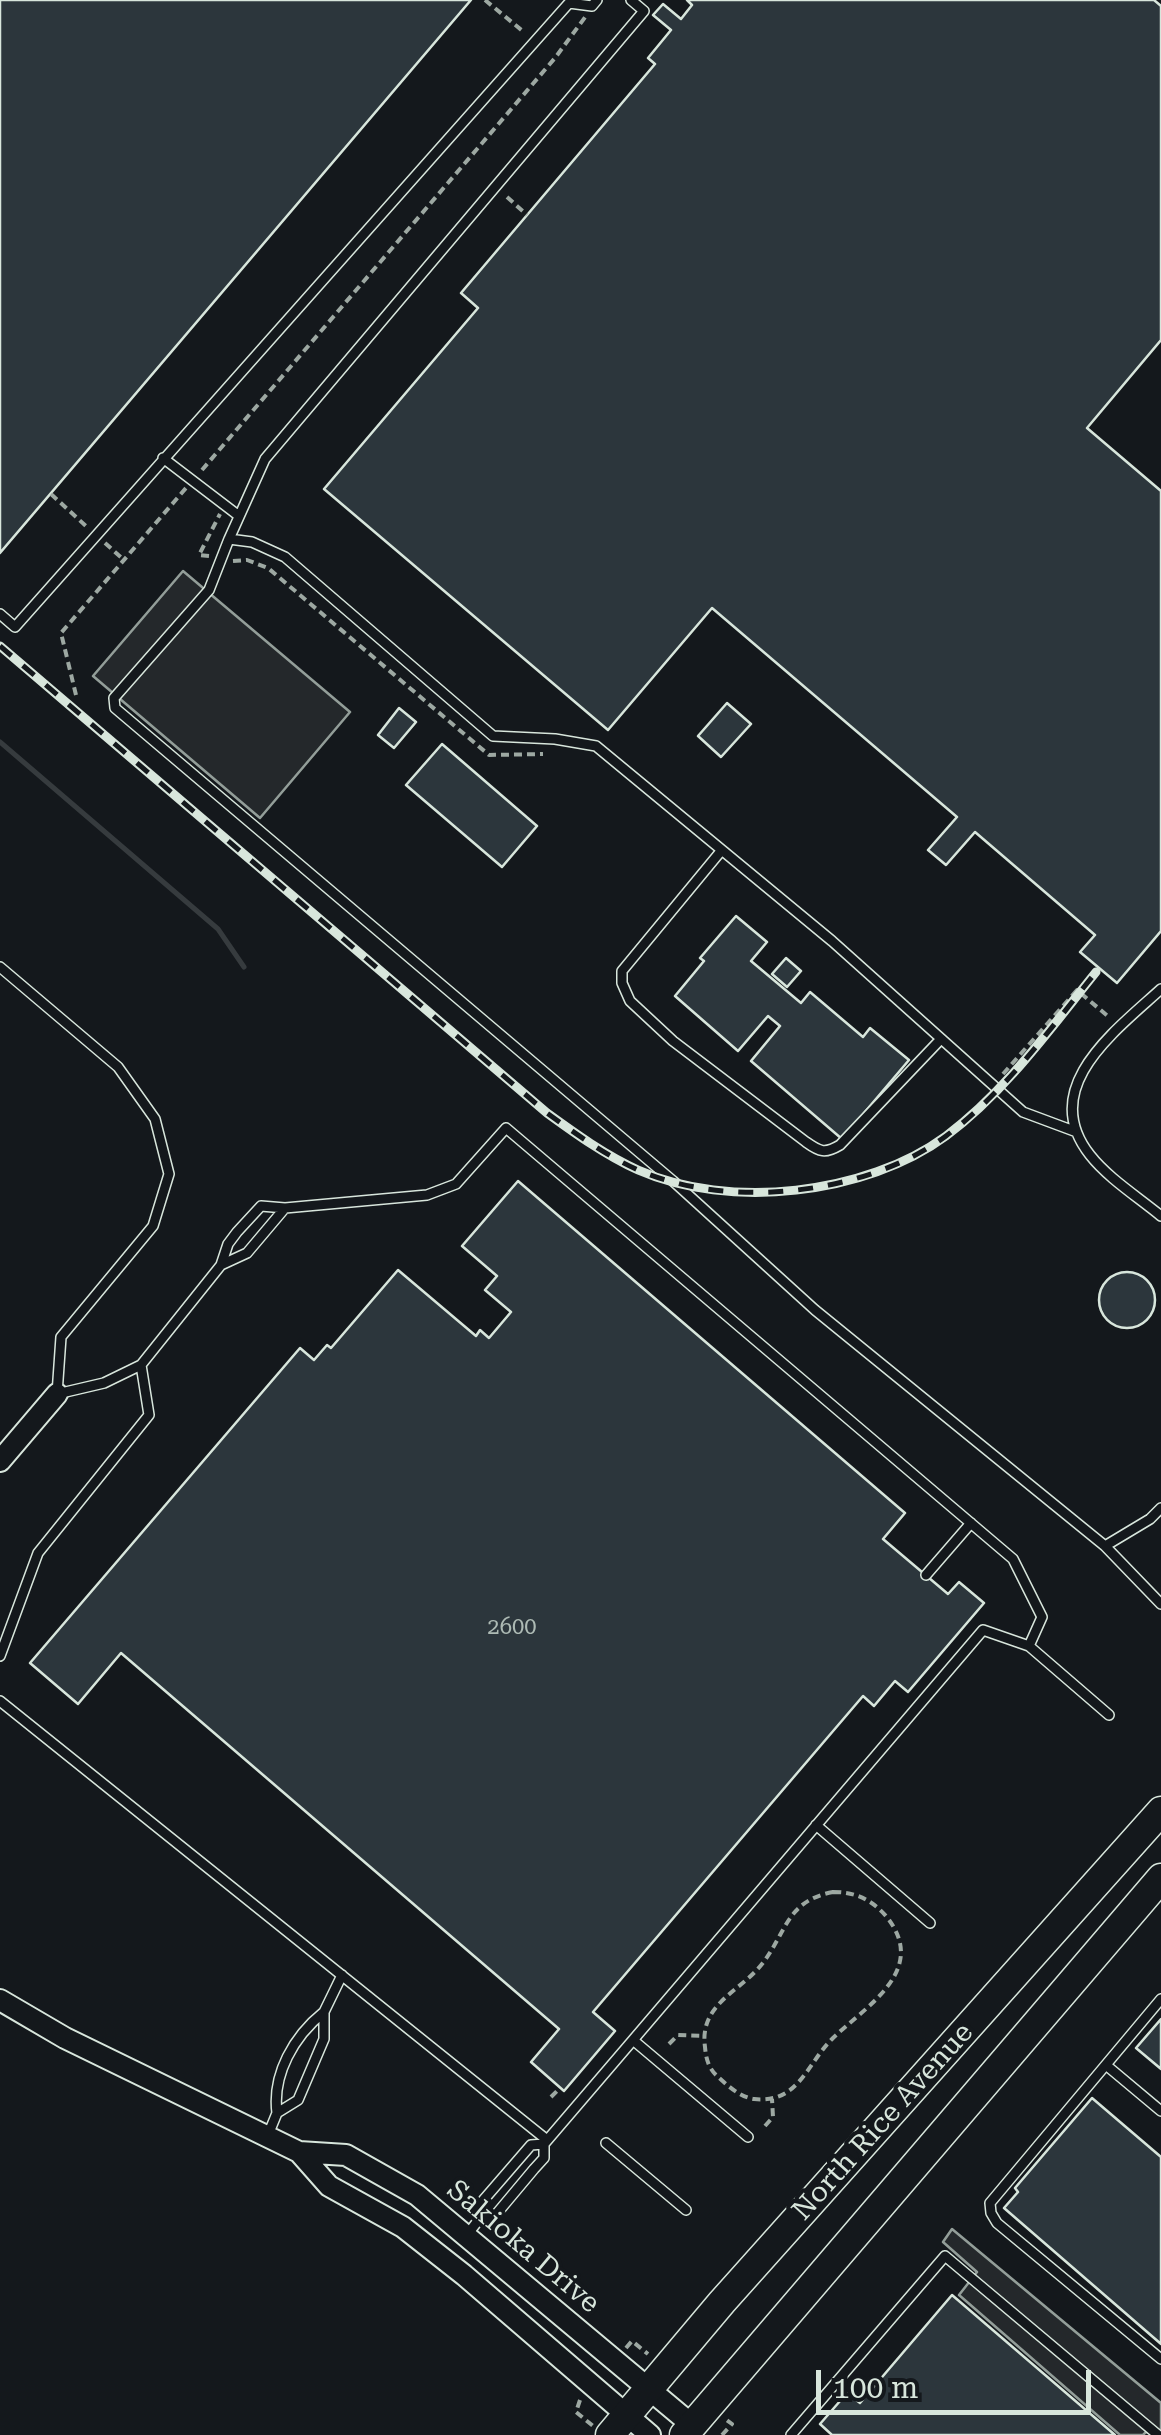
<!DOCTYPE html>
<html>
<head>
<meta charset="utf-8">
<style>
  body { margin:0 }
  #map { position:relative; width:1161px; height:2435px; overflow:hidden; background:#14181c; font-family:"Roboto Serif",serif }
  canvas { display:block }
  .scale { position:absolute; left:816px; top:2370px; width:275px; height:45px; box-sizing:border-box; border:5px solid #d8e6dc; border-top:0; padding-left:12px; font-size:30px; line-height:35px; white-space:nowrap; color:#d8e6dc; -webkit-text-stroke:8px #14181c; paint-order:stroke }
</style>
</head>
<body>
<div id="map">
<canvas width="1161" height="2435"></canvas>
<div class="scale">100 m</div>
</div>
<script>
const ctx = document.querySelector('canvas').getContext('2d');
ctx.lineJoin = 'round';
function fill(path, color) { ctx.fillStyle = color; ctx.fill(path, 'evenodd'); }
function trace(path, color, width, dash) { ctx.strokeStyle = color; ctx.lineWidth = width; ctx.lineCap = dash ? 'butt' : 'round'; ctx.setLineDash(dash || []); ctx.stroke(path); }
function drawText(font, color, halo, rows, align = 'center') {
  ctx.font = font + ' "Roboto Serif",serif'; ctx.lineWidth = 8; ctx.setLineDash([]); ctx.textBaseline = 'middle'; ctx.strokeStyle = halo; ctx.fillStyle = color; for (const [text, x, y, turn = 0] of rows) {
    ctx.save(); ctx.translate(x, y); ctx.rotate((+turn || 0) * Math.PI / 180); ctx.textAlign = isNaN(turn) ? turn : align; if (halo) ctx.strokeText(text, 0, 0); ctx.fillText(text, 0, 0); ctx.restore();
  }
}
const parking = new Path2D(`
  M183,571L350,712L260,818L93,676Z
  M952,2229L1161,2403V2435L1146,2432L1143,2435H1120L959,2295L977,2272L943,2242Z`);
fill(parking, '#24282b');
trace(parking, '#939e99', 2.5);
trace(new Path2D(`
  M0,742L218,929L244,967`), '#363b3e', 5);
const building = new Path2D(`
  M0,0H471L0,553Z
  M687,0H1154L1161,6V340L1087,428L1161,491V931L1117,983L1080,952L1095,935L975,832L946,865L928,850L957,817L712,608L608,730L324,489L478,308L461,293L655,64L648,58L671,30L653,15L663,4L681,19L692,5Z
  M727,703L751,724L721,757L698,736Z
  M399,708L416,722L394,748L378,735Z
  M442,744L537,826L502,867L406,785Z
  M736,916L767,942L751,961L801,1003L810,992L863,1037L870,1028L909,1060L842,1139L751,1061L780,1026L768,1016L738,1051L675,996L704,961L700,958Z
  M786,958L801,971L787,987L772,974Z
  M518,1181L905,1513L883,1539L948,1594L959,1582L984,1603L908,1692L895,1681L874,1706L863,1696L593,2012L615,2031L564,2091L531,2062L559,2029L121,1653L78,1704L30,1663L300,1348L314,1360L327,1345L331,1348L398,1270L476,1336L480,1330L489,1338L511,1312L485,1290L497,1276L462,1246Z
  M1099 1300a28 28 0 1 1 56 0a28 28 0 1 1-56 0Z
  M1161,2019V2069L1136,2048Z
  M1092,2098L1161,2157V2344L1004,2208L1018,2192L1015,2188Z
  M952,2295L1115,2435H832L820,2424L847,2393L860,2403Z`);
fill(building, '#2c363c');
trace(building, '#d8e6dc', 2.5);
const service = new Path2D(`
  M163,458L239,516
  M229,539L265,459L644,11L631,0
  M0,614L15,627L569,3L592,6L597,0
  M721,851L622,971V983L630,1001L673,1041L806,1142C820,1152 825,1154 840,1145L940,1040
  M0,967L118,1067L155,1119L169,1174L153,1226L61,1337L57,1394L104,1383L141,1365
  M1161,989C1115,1031 1037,1088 1090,1155C1108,1178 1138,1197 1161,1216
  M1074,1131L1023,1112L832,941L596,746L555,739L493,736L285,557L252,542L229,539L209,590L114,698L115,708L673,1181L815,1310L1105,1546L1161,1604
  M221,1265L247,1253L285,1208
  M1105,1546L1150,1519L1161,1508
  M926,1575L971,1523
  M1029,1646L1109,1715
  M0,1656L38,1553L149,1415L141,1365L221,1265L228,1244L237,1232L261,1206L285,1208L427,1195L456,1184L506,1128L1013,1559L1042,1617L1029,1646L983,1630L633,2040L748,2137
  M0,1701L547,2140
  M816,1825L930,1923
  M1161,1999L990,2203L991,2213L997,2223L1161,2359
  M1106,2065L1161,2111
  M277,2113C272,2074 294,2036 324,2012
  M268,2135L277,2113L298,2100L324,2039V2012L342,1975
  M606,2143L686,2210
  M477,2222L480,2204L531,2145L544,2144L633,2040
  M467,2235L477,2222L493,2218L534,2169L544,2158V2144
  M791,2435L945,2256L1158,2435`);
const tertiary = new Path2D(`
  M0,1461L57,1394
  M0,2000L65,2038L299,2152L346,2155L417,2195L692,2425
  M299,2152L329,2186L403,2227L464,2275L650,2435`);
const trunk = new Path2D(`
  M610,2435L722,2302L1161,1811
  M684,2435L1161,1878`);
trace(service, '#d8e6dc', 12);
trace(tertiary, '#d8e6dc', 24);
trace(trunk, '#d8e6dc', 31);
trace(new Path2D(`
  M485,0L525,33
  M507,197L527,215
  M202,470L555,58L586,16
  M51,494L87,527
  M105,543L124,560
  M209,556L199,555L220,514
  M233,561L247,560L268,568L489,755L543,754
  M76,695L61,633L186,488
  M1003,1074L1077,990L1110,1018
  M833,1892C855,1892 871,1899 886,1916C930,1970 866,2006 833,2038C807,2063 799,2104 754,2099C739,2097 726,2084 716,2075C708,2067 706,2058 705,2047C699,2004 740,1992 762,1964C787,1932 786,1901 833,1892Z
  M669,2044L678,2035L704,2036
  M551,2097L560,2088
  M765,2126L773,2117L772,2099
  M626,2348L632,2341L648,2354
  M580,2400L576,2412L593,2426
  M722,2435L732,2424L724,2418`), '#9da8a2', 4, [8, 5]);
trace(service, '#14181c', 9);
trace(tertiary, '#14181c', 20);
trace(trunk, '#14181c', 28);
const rail = new Path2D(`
  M0,646L547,1113C576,1134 605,1155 638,1170C729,1210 866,1195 946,1136C1005,1092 1050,1029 1096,972`);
trace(rail, '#d8e6dc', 9);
trace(rail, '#14181c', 5, [15]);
drawText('22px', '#adbab4', null, [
  ["2600",512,1628]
]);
drawText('28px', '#d8e6dc', '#14181c', [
  ["North Rice Avenue",883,2122,-48],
  ["Sakioka Drive",523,2247,40]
]);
</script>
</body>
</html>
